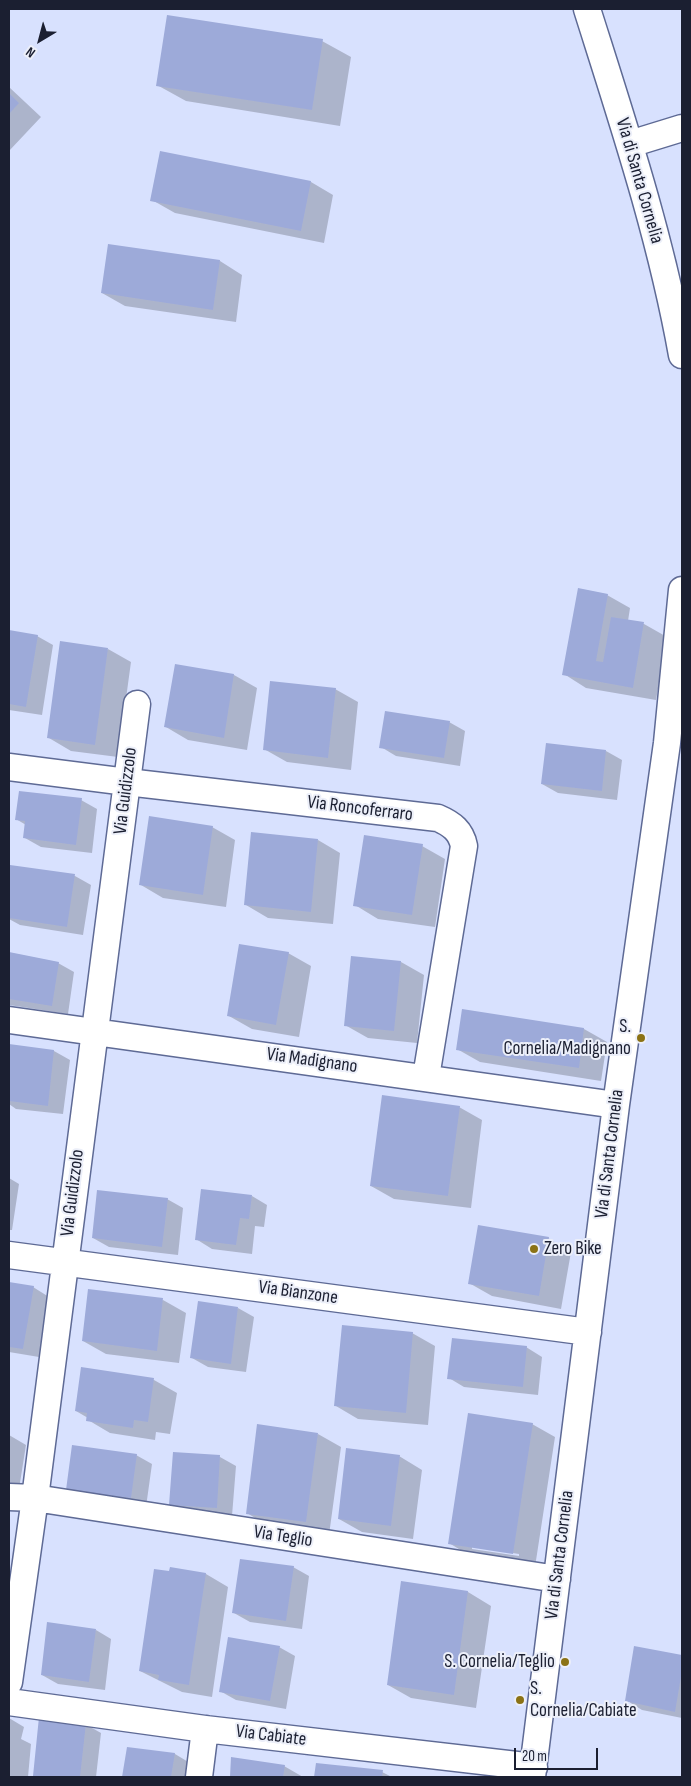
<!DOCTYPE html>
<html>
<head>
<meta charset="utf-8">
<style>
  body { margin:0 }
  #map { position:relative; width:691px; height:1786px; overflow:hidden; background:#d8e1fe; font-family:"Sofia Sans Condensed",sans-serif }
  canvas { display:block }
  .frame { position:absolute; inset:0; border:10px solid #1b1f31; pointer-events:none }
  .north { position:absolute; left:15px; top:15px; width:50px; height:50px; -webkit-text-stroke:4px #eceff9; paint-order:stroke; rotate:217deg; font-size:14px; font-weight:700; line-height:20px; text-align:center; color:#1b1f31 }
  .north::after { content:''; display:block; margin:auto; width:18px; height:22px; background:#1b1f31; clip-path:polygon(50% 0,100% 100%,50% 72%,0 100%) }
  .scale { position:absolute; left:514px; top:1748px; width:84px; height:22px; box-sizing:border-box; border:2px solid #1b1f31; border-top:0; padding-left:6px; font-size:15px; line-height:18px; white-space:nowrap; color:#1b1f31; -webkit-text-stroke:4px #eceff9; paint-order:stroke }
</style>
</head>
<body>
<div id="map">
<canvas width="691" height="1786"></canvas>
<div class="frame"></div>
<div class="north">N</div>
<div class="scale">20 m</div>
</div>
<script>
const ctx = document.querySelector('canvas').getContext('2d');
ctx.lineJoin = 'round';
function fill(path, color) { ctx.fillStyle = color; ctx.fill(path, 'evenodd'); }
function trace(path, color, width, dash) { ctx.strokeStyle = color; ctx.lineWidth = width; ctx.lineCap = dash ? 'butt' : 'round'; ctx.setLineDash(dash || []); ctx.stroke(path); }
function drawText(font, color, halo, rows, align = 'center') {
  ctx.font = font + ' "Sofia Sans Condensed",sans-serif'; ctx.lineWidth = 4; ctx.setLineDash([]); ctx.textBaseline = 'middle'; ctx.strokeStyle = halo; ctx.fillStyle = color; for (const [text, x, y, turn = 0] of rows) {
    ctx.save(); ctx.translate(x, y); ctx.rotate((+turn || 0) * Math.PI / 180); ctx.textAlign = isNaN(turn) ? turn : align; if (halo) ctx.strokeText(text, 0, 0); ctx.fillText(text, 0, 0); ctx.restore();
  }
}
fill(new Path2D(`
  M322,41L351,57L340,126L186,101L157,85Z
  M9,87L41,117L9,151Z
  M311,182L333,195L324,243L175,213L152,200Z
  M220,261L242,275L236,322L125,306L102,293Z
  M607,595L630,608L628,621L644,624L667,637L656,700L586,688L564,674Z
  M9,632L37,636L53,645L42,715L9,710Z
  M108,649L131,662L118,757L71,751L49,738Z
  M176,665L234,675L257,688L247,750L188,740L166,727Z
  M335,689L358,702L351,770L287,762L264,749Z
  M449,722L465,731L460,766L396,756L381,747Z
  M606,751L622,760L617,800L558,793L542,784Z
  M81,800L97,809L92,853L41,847L25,838L26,825L16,819Z
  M212,827L235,840L226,907L163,898L141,885Z
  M318,840L340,853L333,924L268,918L246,905Z
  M422,846L445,859L435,927L378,919L355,905Z
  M12,866L75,876L91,885L83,935L20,925L9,919V885Z
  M9,953L58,963L74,972L68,1014L9,1005Z
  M288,953L311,966L299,1037L252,1029L229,1016Z
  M352,957L401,962L424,975L417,1043L368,1038L345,1025Z
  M463,1010L584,1029L607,1042L601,1081L480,1062L457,1049Z
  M9,1046L54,1051L70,1060L63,1114L16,1109L9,1104Z
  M459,1107L482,1120L471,1208L394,1199L371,1186Z
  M9,1178L19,1184L12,1230H9Z
  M252,1196L267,1205L264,1227L255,1226L252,1254L212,1249L196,1239Z
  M167,1199L183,1208L178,1255L109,1247L93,1238Z
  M548,1238L571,1252L561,1309L492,1296L469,1283Z
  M9,1283L33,1287L49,1297L39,1357L9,1352Z
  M163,1300L186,1313L179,1363L106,1354L83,1341Z
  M238,1308L254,1317L246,1372L208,1367L192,1358Z
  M412,1333L435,1346L428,1425L358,1419L336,1406Z
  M526,1347L542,1357L538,1395L464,1387L449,1378Z
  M82,1368L154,1380L177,1393L170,1434L156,1432L155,1440L110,1433L88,1420V1418L76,1411Z
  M532,1424L555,1437L535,1567L472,1557L449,1543ZM472,1547L519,1554V1556L472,1549Z
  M318,1434L341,1447L329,1535L270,1527L247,1513Z
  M9,1435L26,1445L19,1489L9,1488Z
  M174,1453L220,1457L236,1466L232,1516L186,1513L170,1504Z
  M136,1455L152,1464L146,1507L67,1489Z
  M399,1456L422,1470L413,1539L362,1532L339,1519Z
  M293,1567L309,1576L302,1629L250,1622L234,1613Z
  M170,1572L206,1574L228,1587L212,1697L182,1692L140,1671Z
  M402,1583L468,1592L491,1606L476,1708L411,1698L388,1685Z
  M96,1630L111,1639L105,1690L58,1684L42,1675Z
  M279,1647L295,1656L286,1709L236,1700L220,1691Z
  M635,1648L682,1656V1718L642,1710L626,1700Z
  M9,1718L24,1727L21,1739L31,1744L28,1777H9Z
  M85,1724L101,1733L96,1777H38L34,1775Z
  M128,1748L175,1754L190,1763L188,1777H124Z
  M232,1759L284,1766L303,1777H231Z
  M317,1764L382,1772L392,1777H315Z`), '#0003');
fill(new Path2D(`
  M167,15L323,39L312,110L156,86Z
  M9,93L19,103L9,114Z
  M160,151L311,181L301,231L150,201Z
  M108,244L220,260L213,310L101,293Z
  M578,588L608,594L596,661L603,662L611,617L644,622L633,688L562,675Z
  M9,630L38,635L26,707L9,704Z
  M60,641L108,648L95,745L47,738Z
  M175,664L234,674L224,738L164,727Z
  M270,681L336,688L328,758L263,750Z
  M385,711L450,721L444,758L379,748Z
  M546,743L606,750L602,791L541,784Z
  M19,791L82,798L76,845L23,838L25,821L15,820Z
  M149,816L213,826L203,895L139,885Z
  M251,832L318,839L311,912L244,905Z
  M364,835L423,844L412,915L353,906Z
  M10,865L75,874L67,927L9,918V876Z
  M239,944L289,952L276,1025L227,1016Z
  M9,952L59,962L52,1006L9,999Z
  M351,956L401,961L394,1031L344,1026Z
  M462,1009L584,1028L579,1068L456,1050Z
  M9,1044L54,1050L48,1106L9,1101Z
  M382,1095L460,1106L448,1196L370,1186Z
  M201,1189L252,1195L249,1219L240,1218L236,1245L195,1240Z
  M97,1190L168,1198L162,1247L92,1238Z
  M478,1225L549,1237L539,1296L468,1284Z
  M9,1282L34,1286L23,1349L9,1347Z
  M88,1289L163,1298L157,1351L82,1341Z
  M198,1301L238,1307L231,1364L190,1358Z
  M342,1325L413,1332L406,1413L334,1406Z
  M452,1338L527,1346L523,1387L447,1379Z
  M81,1367L154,1378L148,1422L134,1420L133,1428L86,1421L87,1413L75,1411Z
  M468,1413L533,1423L513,1554L448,1544Z
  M257,1424L318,1433L306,1522L246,1514Z
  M72,1445L137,1454L131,1498L66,1490Z
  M346,1448L400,1455L391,1526L338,1519Z
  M173,1452L220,1455L217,1508L169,1505Z
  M240,1559L294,1566L286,1621L232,1613Z
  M170,1567L206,1573L189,1685L158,1680L159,1675L139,1671L154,1569L169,1571Z
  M401,1581L468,1591L454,1695L387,1685Z
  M47,1622L96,1629L89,1682L41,1675Z
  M228,1637L280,1646L270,1701L219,1692Z
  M634,1646L682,1655V1671L675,1712L625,1701Z
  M39,1717L86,1723L80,1777L33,1776Z
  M127,1747L175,1753L171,1777H122Z
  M231,1757L285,1765L283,1777H230Z
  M316,1763L383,1770L382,1777H314Z`), '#9daad9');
const minor = new Path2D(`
  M587,9C623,123 661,237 682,355
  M630,144L682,128
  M9,767L127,782L438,818C452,824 461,831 464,846L426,1077
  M9,1020L616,1105
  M9,1255L588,1332
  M9,1497L35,1498L557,1579
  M9,1682L35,1498L137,704
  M9,1702L205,1729L534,1767
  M199,1777L205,1729
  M532,1777L616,1105L667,743L682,590`);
trace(minor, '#5e6a95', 29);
trace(minor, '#fff', 26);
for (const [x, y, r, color] of [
  [641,1038,5,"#8b7215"],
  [534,1249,5,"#8b7215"],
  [565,1662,5,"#8b7215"],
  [520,1700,5,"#8b7215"]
]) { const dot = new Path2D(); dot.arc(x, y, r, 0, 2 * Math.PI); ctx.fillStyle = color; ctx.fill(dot); trace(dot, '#eceff9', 2); }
drawText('19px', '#1b1f31', '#eceff9', [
  ["Via di Santa Cornelia",639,181,74],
  ["Via Guidizzolo",126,791,-83],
  ["Via Roncoferraro",360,809,7],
  ["Via Madignano",312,1061,8],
  ["Via di Santa Cornelia",610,1154,-83],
  ["Via Guidizzolo",73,1193,-83],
  ["Via Bianzone",298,1293,8],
  ["Via Teglio",283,1537,9],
  ["Via di Santa Cornelia",560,1555,-83],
  ["Via Cabiate",271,1736,7]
]);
drawText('19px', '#1b1f31', '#eceff9', [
  ["S.",631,1027],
  ["Cornelia/Madignano",631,1049],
  ["Zero Bike",544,1249,"left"],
  ["S. Cornelia/Teglio",555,1662],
  ["S.",530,1689,"left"],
  ["Cornelia/Cabiate",530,1711,"left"]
], 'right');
</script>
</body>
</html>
